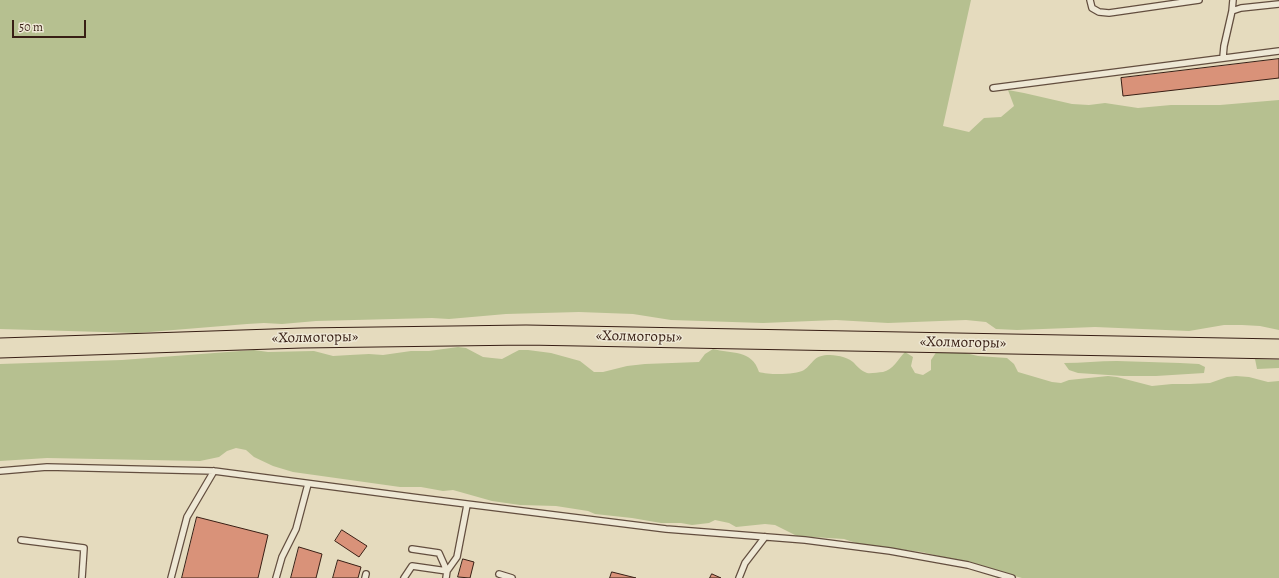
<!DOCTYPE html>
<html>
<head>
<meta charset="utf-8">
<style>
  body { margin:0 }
  #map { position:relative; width:1279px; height:578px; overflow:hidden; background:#e5dbbe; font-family:Alegreya,serif }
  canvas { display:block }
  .scale { position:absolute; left:12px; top:20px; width:74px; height:18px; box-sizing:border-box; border:2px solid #381f15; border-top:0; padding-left:5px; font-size:12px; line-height:14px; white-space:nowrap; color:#381f15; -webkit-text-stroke:3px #eee8d5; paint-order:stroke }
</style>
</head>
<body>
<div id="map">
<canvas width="1279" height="578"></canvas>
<div class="scale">50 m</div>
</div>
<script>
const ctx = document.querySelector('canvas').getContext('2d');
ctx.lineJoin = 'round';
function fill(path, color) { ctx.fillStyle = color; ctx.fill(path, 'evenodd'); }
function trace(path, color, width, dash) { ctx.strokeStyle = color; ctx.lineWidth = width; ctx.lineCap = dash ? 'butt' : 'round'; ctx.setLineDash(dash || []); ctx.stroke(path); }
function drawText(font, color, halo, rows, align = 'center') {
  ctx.font = font + ' Alegreya,serif'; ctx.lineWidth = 3; ctx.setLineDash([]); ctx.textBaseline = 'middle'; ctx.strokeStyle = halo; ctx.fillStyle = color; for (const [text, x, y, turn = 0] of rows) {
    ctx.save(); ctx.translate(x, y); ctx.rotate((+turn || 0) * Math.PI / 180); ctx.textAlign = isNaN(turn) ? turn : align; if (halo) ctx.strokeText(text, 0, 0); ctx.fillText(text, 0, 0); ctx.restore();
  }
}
fill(new Path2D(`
  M0,0H971L943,126L969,132L984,118L1001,117L1014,106L1008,90L1024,93L1072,104L1089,105L1105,103L1138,108L1171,105H1220L1279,100V330L1260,326L1242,325H1224L1189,331L1095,327L1017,330L996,329L986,322L966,320L888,323L836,320L763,323L671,320L633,314L579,312L506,314L449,319L432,318L316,321L282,324L264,323L247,324L137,333L0,329Z
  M458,347L466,348L483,357L492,358L502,359L519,350H528L551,353L580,361L594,372H603L627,366L645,364L699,362L705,354L713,349C731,354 752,349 759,372C769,375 796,375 804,370C814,363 813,356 827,355C835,355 846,356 853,362C857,366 861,371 867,373C871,374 878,372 883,372C893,370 898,359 905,352L913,357L911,366L915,373L923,375L931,370V360L937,351H957L978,356L1007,358L1014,364L1018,372L1052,382L1061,383L1069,380L1108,376L1117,377L1152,386L1172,384H1190L1210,383L1227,377L1236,376L1249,377L1268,382L1279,381V578H1022L951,559L922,552L862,545L844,539L797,536L775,525L765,524L736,527L729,523L715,520L709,523L692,525L681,523H661L632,518L595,514L588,511L556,506L520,505L492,501L453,490L443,491L421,487H400L293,472L273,466L254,457L246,450L236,448L227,451L219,457L200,461L47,458L0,461V364L122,360L254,350L268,352L314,351L333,356L350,355L369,354L383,355L411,351H429Z
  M1255,359L1279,360V368L1257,369Z
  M1117,361L1180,363L1199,364L1205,367L1204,373L1156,376H1123L1078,373L1069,370L1064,363C1082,363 1099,361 1117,361Z`), '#b6c090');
const building = new Path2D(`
  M1279,59V78L1123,96L1121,78Z
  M197,517L268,535L258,578H182Z
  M342,530L367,546L359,557L335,541Z
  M299,547L322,554L316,578H291Z
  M463,559L474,562L470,578L458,577Z
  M338,560L361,567L358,578H333Z
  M612,572L636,578H610Z
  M712,574L721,578H710Z`);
fill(building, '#d99279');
trace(building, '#381f15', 1);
const service = new Path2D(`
  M1090,0L1092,8L1099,12L1109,13L1199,0
  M1232,11L1233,0
  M1223,57L1224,46L1232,11L1241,8L1279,4
  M993,88L1279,51
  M0,471L47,467L214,471L419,498L666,529L805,540L890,551L968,565L1012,578
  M21,540L84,548L82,578
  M412,549L439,553L447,571L446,578
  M499,574L512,578
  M171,578L187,517L214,471
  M276,578L282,557L296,529L308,484
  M365,578L366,574
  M404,578L412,566L447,571L457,557L467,505
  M739,578L745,563L765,537`);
const trunk = new Path2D(`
  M0,348L302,338L526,335L1279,349`);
trace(service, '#634e3f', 8);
trace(trunk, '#381f15', 21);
trace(service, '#eee8d5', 5.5);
trace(trunk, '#e5dbbe', 19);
drawText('15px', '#381f15', '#eee8d5', [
  ["«Холмогоры»",639,337,1],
  ["«Холмогоры»",315,338,-1],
  ["«Холмогоры»",963,343,1]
]);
</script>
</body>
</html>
